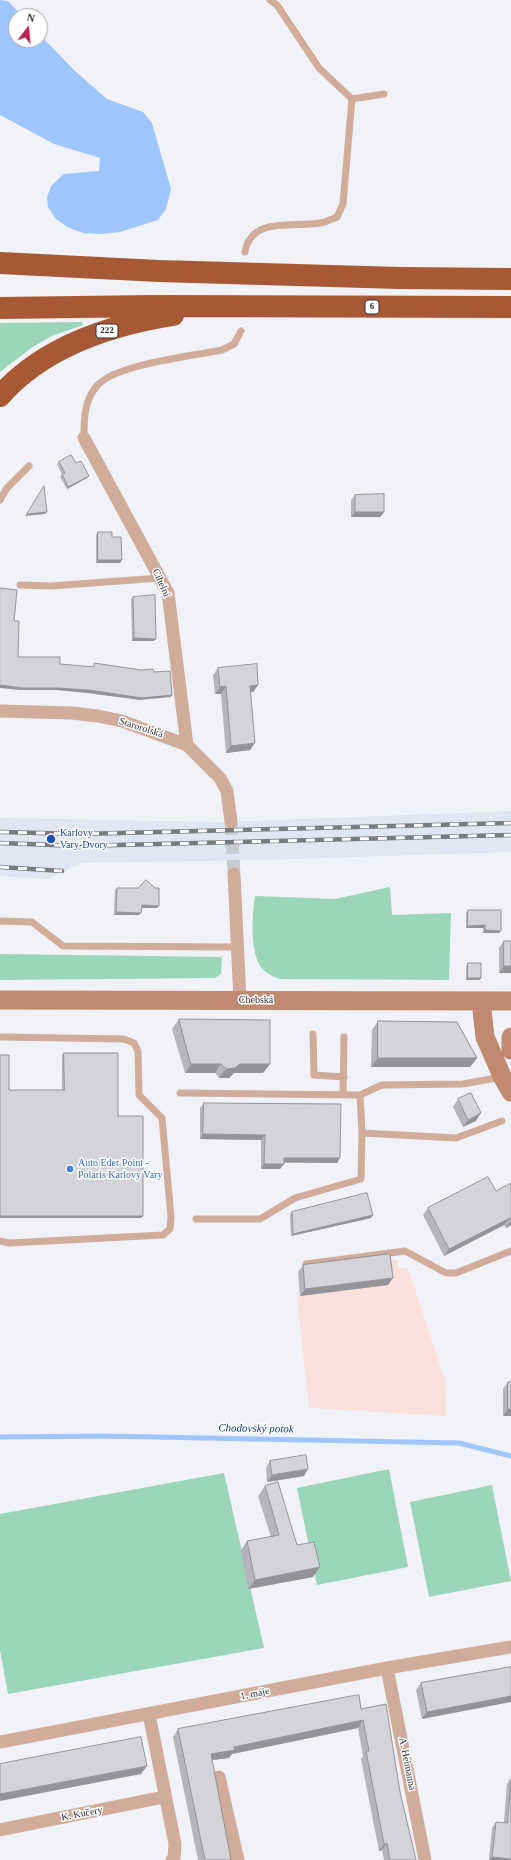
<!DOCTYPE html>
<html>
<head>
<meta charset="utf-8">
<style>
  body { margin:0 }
  #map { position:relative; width:511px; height:1860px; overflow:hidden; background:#f0f2f7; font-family:"Times New Roman",serif }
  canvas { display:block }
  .north { position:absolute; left:8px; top:8px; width:40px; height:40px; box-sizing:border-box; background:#fff; border:1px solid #acadad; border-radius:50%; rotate:16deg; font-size:11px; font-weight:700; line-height:16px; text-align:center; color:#303133 }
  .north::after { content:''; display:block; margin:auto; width:14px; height:18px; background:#b32456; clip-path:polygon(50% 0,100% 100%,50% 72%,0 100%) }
</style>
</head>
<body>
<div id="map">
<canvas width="511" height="1860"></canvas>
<div class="north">N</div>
</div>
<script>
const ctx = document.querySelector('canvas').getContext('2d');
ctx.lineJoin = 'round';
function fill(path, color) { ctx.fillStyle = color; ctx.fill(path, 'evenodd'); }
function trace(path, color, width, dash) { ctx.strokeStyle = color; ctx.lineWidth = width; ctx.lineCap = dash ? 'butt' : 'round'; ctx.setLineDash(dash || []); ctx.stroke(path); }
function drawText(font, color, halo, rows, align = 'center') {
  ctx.font = font + ' "Times New Roman",serif'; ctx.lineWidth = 3; ctx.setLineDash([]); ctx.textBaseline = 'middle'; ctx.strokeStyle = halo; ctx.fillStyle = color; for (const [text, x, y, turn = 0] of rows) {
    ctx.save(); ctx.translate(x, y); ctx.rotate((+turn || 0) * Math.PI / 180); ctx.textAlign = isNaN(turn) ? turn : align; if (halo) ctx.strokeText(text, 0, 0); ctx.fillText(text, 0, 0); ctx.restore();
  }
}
fill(new Path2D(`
  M511,811V852L262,860L81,863L48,879L0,876V818L224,822Z`), '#e1e6f2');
fill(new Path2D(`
  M397,1260L398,1269L408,1268L445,1380L446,1416L309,1408L297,1297L300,1296L298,1272Z`), '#fbe1db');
fill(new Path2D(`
  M82,322L83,325L52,336L34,346L0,372V323Z
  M390,887L392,915L451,913L449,980L279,979C272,976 266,973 261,967C250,952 252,914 255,896L335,899Z
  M0,954L222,957L221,974L215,978L0,980Z
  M389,1469L408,1567L317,1585L297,1488Z
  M224,1473L264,1648L8,1694L0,1650V1514Z
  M492,1485L511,1581L429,1597L410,1502Z`), '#9bd5ba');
fill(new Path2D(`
  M0,0L8,1L22,16H16V40H40V35L75,71L107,99L143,112L152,123L171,189L166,209L158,220L120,232L100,234L83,233L67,227L56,219L48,207L47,197L51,186L64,174L99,171L100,158L54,144L0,115Z`), '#9fc5fd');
trace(new Path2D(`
  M0,1437L103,1436L459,1443L511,1456`), '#9fc5fd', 5);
trace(new Path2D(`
  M231,822L234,874`), '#cacbd0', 13, [13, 6]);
trace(new Path2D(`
  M352,99L384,94
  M245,252C251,216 293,228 320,223C326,222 332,219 337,217L343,204L352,99L319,68L277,5L270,0
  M84,438C84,420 84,400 97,386C115,364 193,356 222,350L234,344L241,331
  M0,500L7,488L29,466
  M20,585L51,586L160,578
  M0,921L32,922L63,946L237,947
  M313,1034L314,1075L344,1077
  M0,1037L124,1039L134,1043L138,1051L139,1095L162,1118L171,1217L170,1229L163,1235L9,1243L0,1241
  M180,1093L360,1095L382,1085L463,1084L502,1077
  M343,1095L344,1037
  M362,1133L456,1138L502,1121
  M196,1219H260L295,1198L361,1179L362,1133L360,1095
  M306,1264L405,1251L446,1273H456L511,1251`), '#d2ac9b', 7);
trace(new Path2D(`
  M84,438L168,593L187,745
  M0,711L72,713L98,716L122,721L187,745L220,778L227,791L231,822
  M234,874L240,1000
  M387,1668L425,1860
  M149,1714L175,1844L174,1859L172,1860
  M0,1742L387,1668L511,1647
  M219,1777L238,1860
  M0,1830L164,1797`), '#d2ac9b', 13);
trace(new Path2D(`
  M0,1000L511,1001
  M481,1001L485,1037L502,1076L511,1092
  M511,1037V1050`), '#c08a70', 19);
trace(new Path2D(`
  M0,263L159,271L399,278L511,279
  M0,308L153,306L511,307
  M0,396C43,347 110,325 173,315`), '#a65934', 22);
const rail = new Path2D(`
  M0,832L81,834L511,823
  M0,843L80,846L511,835
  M0,867L62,871`);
trace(rail, '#7a7b7e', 4.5);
trace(rail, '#fff', 3, [9]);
fill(new Path2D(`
  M59,462L76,463L89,476L87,478L67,489L60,477L62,474L57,464Z
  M355,495L384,512L380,517H351V500Z
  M98,532L112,537L120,563H96V535Z
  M133,597L154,641H132L131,599Z
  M218,668L258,685L253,692H251L250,750L226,753L221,694H215L213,675Z
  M117,888L157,908H141V913L139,915H114L115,890Z
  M468,910L499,933H483V928H466V913Z
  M504,941H511V973H499V948Z
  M468,963L480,980H466V966Z
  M179,1019L270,1064L263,1073H234L229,1078H219L215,1073H185L172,1029Z
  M378,1021L477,1058L470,1067H371L372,1030Z
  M64,1053L118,1116L143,1216L141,1218H0V1055L9,1090H62V1055Z
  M458,1099L476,1121L463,1127L453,1107Z
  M204,1103L340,1158L337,1163H284L280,1169H261V1140L200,1139V1108Z
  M511,1183V1225L506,1228L504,1225L444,1256L423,1215L428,1208L496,1191Z
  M292,1212L373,1215L371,1218L291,1236L290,1214Z
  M303,1265L388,1285L300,1296L298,1272Z
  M508,1382H511V1416H503V1389Z
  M270,1461L304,1476L267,1482L266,1468Z
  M265,1486L297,1545L313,1577L248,1589L241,1550L247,1541L271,1537L258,1496Z
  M511,1667L422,1719L416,1690L421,1683Z
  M361,1709L400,1792L416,1860H384L382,1850L379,1851L361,1759L363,1756L358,1728L232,1754L229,1758L212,1760L231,1860H198L173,1737L178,1729Z
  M511,1778V1860H489L492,1828L496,1822H504L507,1784Z`), '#b5b5bb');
fill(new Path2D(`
  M89,476L87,478L67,489L68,487Z
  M47,512L45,514L25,516L27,514Z
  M355,512H384L380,517H351Z
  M98,560H122L120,563H96Z
  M134,638L156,639L154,641H132Z
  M0,685L58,688L172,695L171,697L140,700L87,693L56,690H20L0,688Z
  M258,685L253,692L245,693L250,686Z
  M226,686L221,694H215L220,687Z
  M255,743L250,750L226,753L231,746Z
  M142,905L159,906L157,908H140Z
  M116,912L141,913L139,915H114Z
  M485,925L483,928H466L468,926Z
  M485,930L501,931L499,933H483Z
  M504,966H511V973H499Z
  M468,978H481L480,980H466Z
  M378,1058H477L470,1067H371Z
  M191,1064H221L215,1073H185Z
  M240,1064H270L263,1073H234L229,1078H219L226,1069Z
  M481,1113L476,1121L463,1127L468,1120Z
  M203,1134L265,1135L261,1140L200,1139Z
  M284,1158H340L337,1163L280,1162Z
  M264,1164H284L280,1169H261Z
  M373,1215L371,1218L291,1236L293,1234Z
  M0,1216H143L141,1218H0Z
  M510,1218L504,1225L444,1256L449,1249Z
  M511,1220V1225L506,1228Z
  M393,1278L388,1285L300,1296L305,1289Z
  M508,1409H511V1416H503Z
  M308,1469L304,1476L267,1482L272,1475Z
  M320,1567L313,1577L248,1589L255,1580Z
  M511,1696V1702L422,1719L427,1712Z
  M363,1720L358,1728L232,1754L229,1758L205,1761L211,1754L234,1747Z
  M147,1766L141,1774L0,1801V1794Z
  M387,1843L382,1850L379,1851L384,1844Z
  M492,1857L511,1859V1860H490Z`), '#949498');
const building = new Path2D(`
  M71,455L76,463L81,461L89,476L68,487L62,474L65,473L59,462Z
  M44,486L47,512L27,514Z
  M384,494V512H355V495Z
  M98,532H112V537H121L122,560H98Z
  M0,588L17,590L14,621H19L18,657H60V664L94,667V663L141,670L153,669L154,672L170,671L172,695L142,698L89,690L58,688H22L0,685Z
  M155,595L156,639L134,638L133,597Z
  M257,664L258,685L250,686L255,743L231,746L226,686L220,687L218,668Z
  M146,880L155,888H159V906L142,905L141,913L116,912L117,888H138Z
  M468,910H501V931L485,930V925L468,926Z
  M504,941H511V966H504Z
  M468,963H481V978H468Z
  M179,1019L270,1020V1064H240L235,1068L226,1069L221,1064H191Z
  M378,1021L457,1022L477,1058H378Z
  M64,1053H118V1116H143V1216H0V1055H9V1090H64Z
  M471,1093L481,1113L468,1120L458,1099Z
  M204,1103L341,1104L340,1158H284V1164H264L265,1135L203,1134Z
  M488,1177L496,1191L511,1183V1220L510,1218L449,1249L428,1208Z
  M367,1193L373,1215L293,1234L292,1212Z
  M390,1254L393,1278L305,1289L303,1265Z
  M508,1382H511V1409H508Z
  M306,1455L308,1469L272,1475L270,1461Z
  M278,1482L297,1545L314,1542L320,1567L255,1580L247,1541L279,1535L265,1486Z
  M511,1667V1696L427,1712L421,1683Z
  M359,1695L361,1709L386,1704L400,1792L416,1860H390L387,1843L384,1844L366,1751H369L363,1720L234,1747L235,1750L211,1754L231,1860H205L178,1729Z
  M141,1737L147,1766L0,1794V1764Z
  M511,1779V1859L492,1857L496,1822L507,1823Z`);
fill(building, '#d3d3d9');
trace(building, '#949498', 1);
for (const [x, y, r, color] of [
  [51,839,5,"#1a4fb4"],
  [70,1169,4,"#3f7fe0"]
]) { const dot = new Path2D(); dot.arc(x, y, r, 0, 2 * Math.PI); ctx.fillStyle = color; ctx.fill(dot); trace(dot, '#fff', 1.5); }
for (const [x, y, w] of [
  [372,307,14],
  [107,331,22]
]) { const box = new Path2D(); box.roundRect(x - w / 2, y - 7, w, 14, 3); ctx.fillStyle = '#fff'; ctx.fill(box); trace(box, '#303133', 1); }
drawText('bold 9px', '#303133', null, [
  ["6",372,307],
  ["222",107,331]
]);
drawText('10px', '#303133', '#fff', [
  ["Cihelní",161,583,66],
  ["Starorolská",141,728,18],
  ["Chebská",256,1000],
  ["1. máje",255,1694,-11],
  ["A. Heimanna",407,1764,79],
  ["K. Kučery",82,1814,-11]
]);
drawText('10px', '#164399', '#fff', [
  ["Karlovy",60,833],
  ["Vary-Dvory",60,845]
], 'left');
drawText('10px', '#366cbe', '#fff', [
  ["Auto Eder Point -",78,1163],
  ["Polaris Karlovy Vary",78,1175]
], 'left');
drawText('italic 11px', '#133e7b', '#fff', [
  ["Chodovský potok",256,1429,1]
]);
</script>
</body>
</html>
